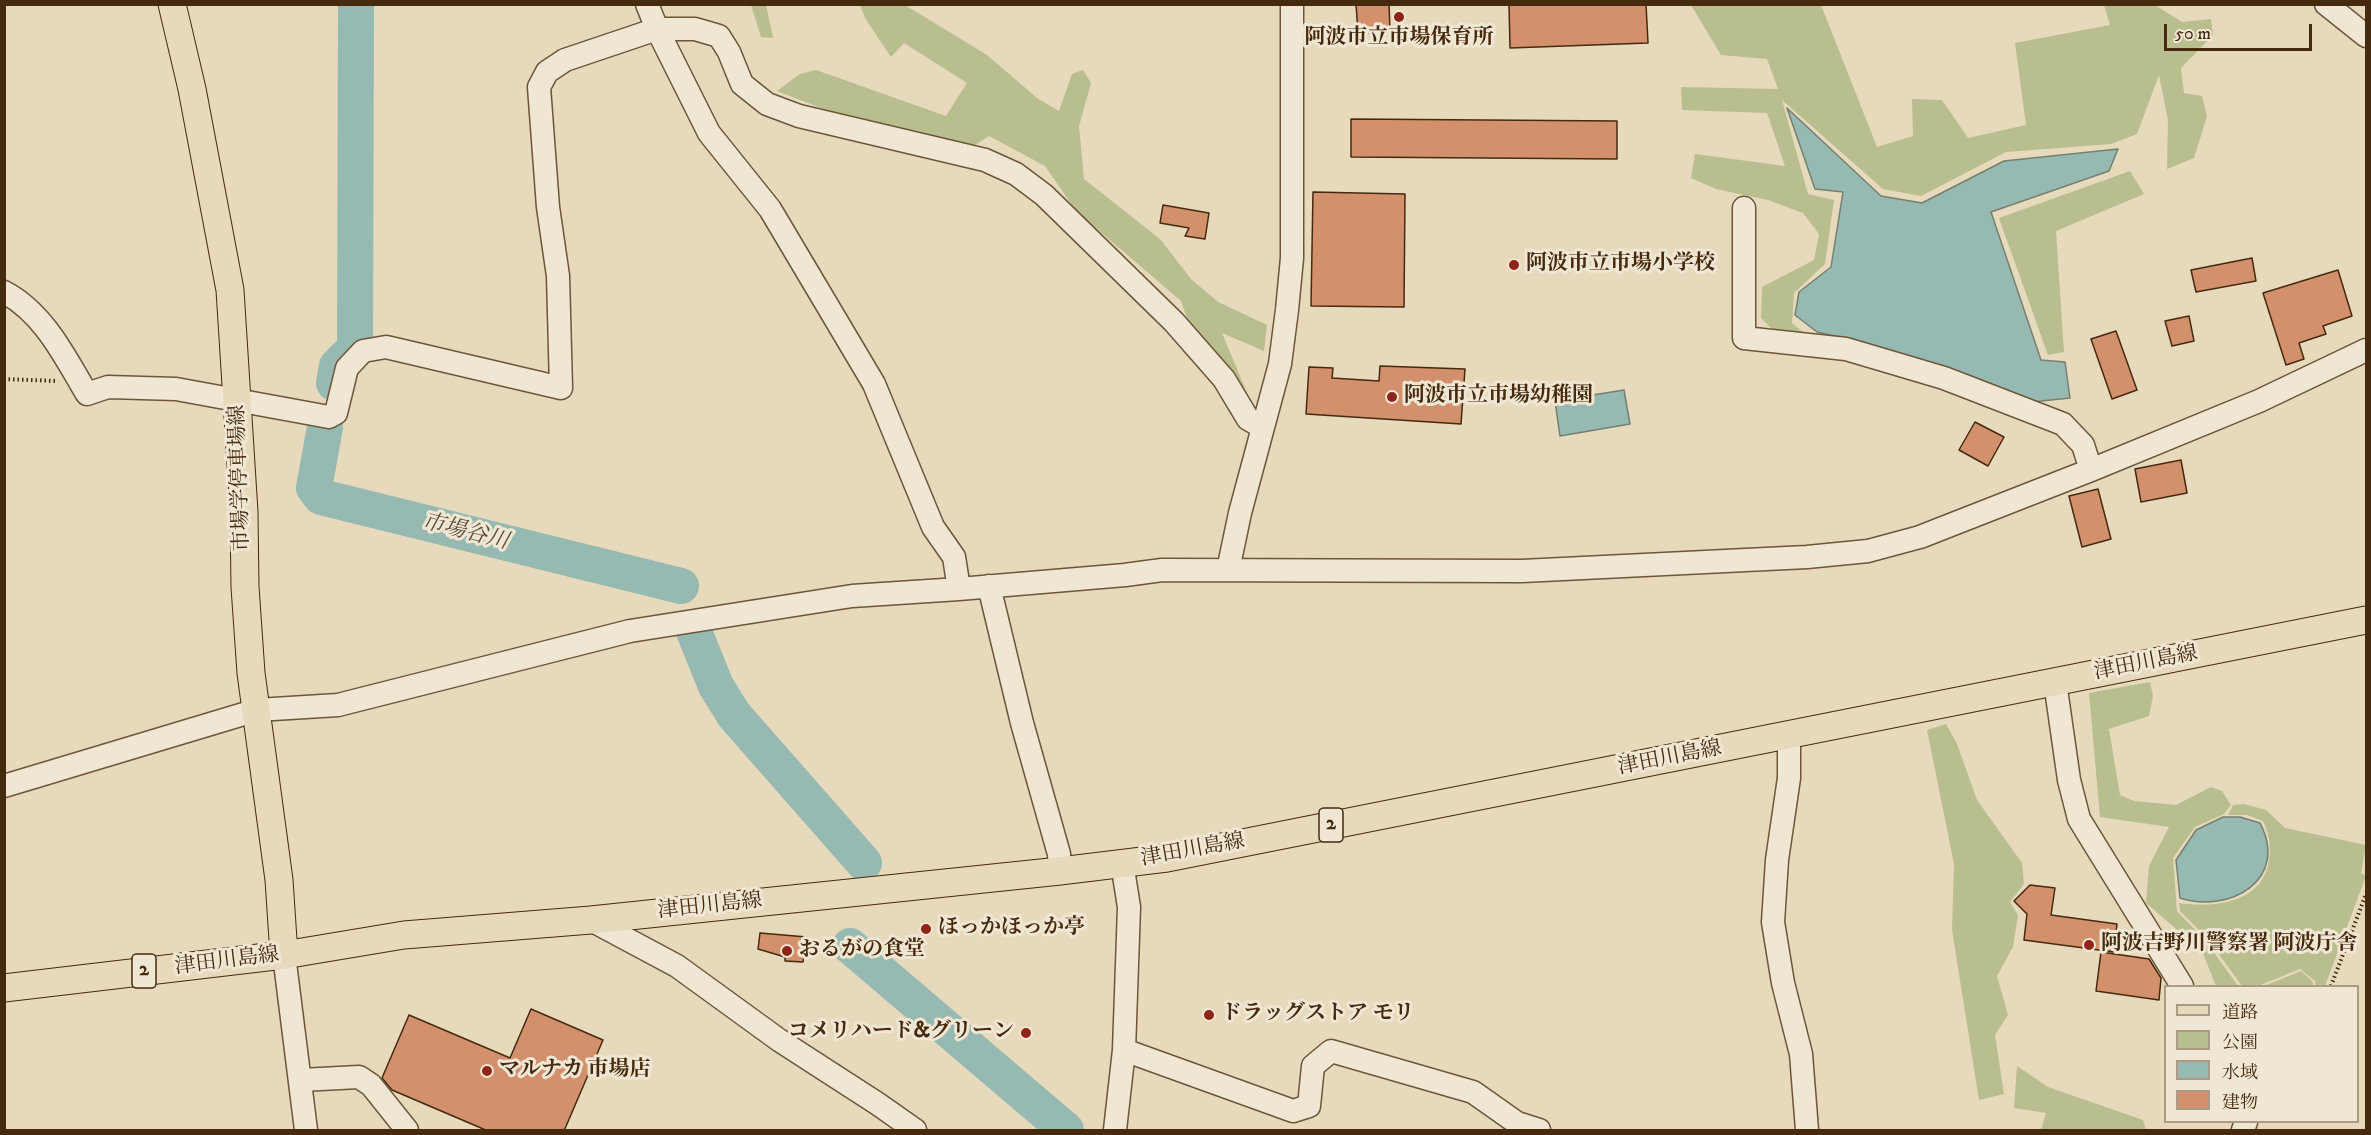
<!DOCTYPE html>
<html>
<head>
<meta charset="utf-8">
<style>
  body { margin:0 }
  #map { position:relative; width:2371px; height:1135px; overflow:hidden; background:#e6d9bc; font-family:"IM FELL DW Pica","Noto Serif JP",serif }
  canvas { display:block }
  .frame { position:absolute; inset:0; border:6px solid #452a0e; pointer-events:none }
  .legend { position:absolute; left:2164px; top:985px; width:195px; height:138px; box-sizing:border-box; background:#efe6d3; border:2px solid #ab9b84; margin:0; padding:8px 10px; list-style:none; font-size:18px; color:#452a0e }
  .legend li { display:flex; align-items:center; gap:12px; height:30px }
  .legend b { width:30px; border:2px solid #ab9b84 }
  .scale { position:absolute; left:2164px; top:24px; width:148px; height:27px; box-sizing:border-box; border:3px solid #452a0e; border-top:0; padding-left:8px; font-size:18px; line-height:21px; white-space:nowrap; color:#452a0e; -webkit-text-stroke:4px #efe6d3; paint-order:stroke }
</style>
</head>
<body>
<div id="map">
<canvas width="2371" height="1135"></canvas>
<div class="frame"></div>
<ul class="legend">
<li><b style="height:8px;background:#e6d9bc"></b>道路</li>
<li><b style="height:16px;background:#b9be8e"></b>公園</li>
<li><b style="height:16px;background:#96bab1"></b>水域</li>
<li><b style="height:16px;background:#d2906d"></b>建物</li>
</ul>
<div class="scale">50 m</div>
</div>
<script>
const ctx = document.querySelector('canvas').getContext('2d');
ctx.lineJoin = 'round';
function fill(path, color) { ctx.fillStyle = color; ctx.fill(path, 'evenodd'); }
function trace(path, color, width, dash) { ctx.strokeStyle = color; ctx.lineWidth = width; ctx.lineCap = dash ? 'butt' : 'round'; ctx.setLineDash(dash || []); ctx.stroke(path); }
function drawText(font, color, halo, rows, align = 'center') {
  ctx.font = font + ' "IM FELL DW Pica","Noto Serif JP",serif'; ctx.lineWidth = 6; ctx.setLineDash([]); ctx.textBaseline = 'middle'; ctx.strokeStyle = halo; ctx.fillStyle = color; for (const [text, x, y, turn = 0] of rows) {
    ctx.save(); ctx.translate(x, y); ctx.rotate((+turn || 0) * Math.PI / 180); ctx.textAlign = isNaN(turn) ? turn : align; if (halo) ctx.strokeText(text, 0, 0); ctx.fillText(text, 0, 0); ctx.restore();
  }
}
fill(new Path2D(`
  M751,5H766L773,38L761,37Z
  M860,5H905L987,55L1037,98L1059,111L1072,74L1083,70L1091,83L1079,126L1084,179L1160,239L1191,279L1218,302L1267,325L1264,351L1222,333L1252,405L1191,330L1181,301L1076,211L1045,166L989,136L972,147L914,137L821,108L777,91L800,74L816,70L946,116L967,83L904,43L891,57L865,18Z
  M1691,5H1821L1877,147L1913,136L1912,99L1942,100L1968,138L2026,125L2015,43L2110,25L2104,5H2155L2182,22L2211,19L2213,35L2181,68L2184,93L2202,96L2207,116L2194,158L2167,169L2168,120L2159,75L2137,134L2111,144L2006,152L1921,196L1883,189L1782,100L1808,194L1834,200L1825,264L1794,293L1792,323L1810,338L1777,334L1761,318L1762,287L1814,260L1819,234L1803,213L1768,200L1716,189L1691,178L1695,154L1785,166L1767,113L1682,110L1681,87L1778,89L1767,59L1721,55Z
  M2130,171L2144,194L2056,231L2064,352L2048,355L1999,218Z
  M2150,682L2153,696L2149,716L2109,729L2120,795L2134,801L2176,805L2211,787L2222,791L2231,805L2224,814L2195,827L2173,858L2177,911L2205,940L2238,986H2216L2202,951L2146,903L2149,866L2169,827L2100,817L2089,693Z
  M1946,724L1957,744L1977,800L2022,863L2024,884L2010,902L2018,915L2013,947L1997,976L2008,1015L1995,1035L2004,1094L1979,1100L1952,930L1954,864L1927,730Z
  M2244,804L2266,810L2285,828L2366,845L2361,873L2366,876L2325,986H2316L2315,981L2300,969L2258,986H2242L2207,938L2180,911L2179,903C2212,908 2258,904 2268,866C2272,849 2270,836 2263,821L2247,815H2228L2233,805Z
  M2301,971L2313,982V986H2264Z
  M2017,1066L2048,1087L2143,1120L2146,1130H2041L2046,1113L2014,1108Z`), '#b9be8e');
const water = new Path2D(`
  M1787,108L1881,196L1922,203L2004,161L2118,149L2109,171L1991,212L2041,360L2065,362L2070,398L2032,402L1861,342L1817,332L1795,315L1799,292L1831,267L1843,192L1815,189Z
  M1624,390L1630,424L1560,436L1555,401Z
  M2223,817H2240L2260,823C2290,880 2229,914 2180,898L2176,860L2196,830Z`);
fill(water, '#96bab1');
trace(water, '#768070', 1.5);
trace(new Path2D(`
  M334,383L337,366L355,348L356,4
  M325,427L314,488L321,497L681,586
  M693,629L716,686L734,715L864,863
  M850,946L1066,1130`), '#96bab1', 36);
const building = new Path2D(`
  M1356,4H1389L1390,32L1358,33Z
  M1509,4H1646L1648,43L1510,48Z
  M1351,119L1617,121V159L1351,157Z
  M1313,192L1405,194L1404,307L1311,306Z
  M1163,205L1209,213L1205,239L1185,236L1189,228L1160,223Z
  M2252,258L2256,281L2196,292L2191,270Z
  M2338,270L2352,316L2323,326L2326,334L2299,343L2304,359L2286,365L2263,293Z
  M2189,316L2194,341L2172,346L2165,321Z
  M2116,331L2137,390L2112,399L2091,339Z
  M1380,366L1465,369L1461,424L1306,414L1309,367L1333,368L1332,378L1379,381Z
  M1975,422L2004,437L1988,466L1959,450Z
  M2181,460L2187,493L2141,502L2135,469Z
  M2098,489L2111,539L2082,547L2069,496Z
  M2030,885L2055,888L2051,915L2117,924L2114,952L2024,940L2027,914L2014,901Z
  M760,933L807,937L803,962L785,961V957L758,949Z
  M2101,952L2149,959L2161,978L2159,1000L2096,991Z
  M531,1009L603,1040L564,1131H488L392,1090L382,1078L409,1015L510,1058Z`);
fill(building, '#d2906d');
trace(building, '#452a0e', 1.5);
const minor = new Path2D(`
  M647,4L657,29L709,133L770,209L874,384L933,527L954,557L959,589
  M2326,4L2366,36
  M1744,208V338L1846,349L1944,378L2063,424L2083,445L2091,470
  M4,292C44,313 65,357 87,394L108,387L176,389L329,417L336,413L347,368L363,351L386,347L561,388L558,276L548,207L539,87L547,72L565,60L657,29H695L719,36L729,52L742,84L767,104L799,116L985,160L1016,174L1044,195L1174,322L1224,379L1248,419L1262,427
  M1228,570L1240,513L1280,364L1287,310L1292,258V4
  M989,586L1022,723L1059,854L1060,871
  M2055,682L2069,780L2079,819L2182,986
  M1789,735V778L1777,860L1773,922L1783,983L1801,1054L1807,1130
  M4,786L257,710L338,705L630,631L852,596L959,589L1125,575L1162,570L1522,571L1807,557L1868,551L1920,537L2091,470L2259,401L2366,350
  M591,920L677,966L779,1040L878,1104L915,1130
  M284,955L306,1130
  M1124,1050L1293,1111L1309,1106L1313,1066L1331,1051L1473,1092L1517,1123L1539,1130
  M301,1080L359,1077L371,1085L407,1130
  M1115,1130L1124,1050L1129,907L1122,863
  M2243,1130L2246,1122`);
const major = new Path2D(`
  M172,4L192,89L230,290L244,512L245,587L251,673L279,880L284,955
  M4,988L284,955L404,935L591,920L1060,871L1167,858L2366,620`);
trace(minor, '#6d563a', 25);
trace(major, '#452a0e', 29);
trace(new Path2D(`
  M4,379L58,381
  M2331,986L2366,894`), '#452a0e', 4, [1.5, 3]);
trace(minor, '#efe6d3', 22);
trace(major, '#e6d9bc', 27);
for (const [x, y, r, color] of [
  [1399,17,6,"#8f2418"],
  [1514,265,6,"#8f2418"],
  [1392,397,6,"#8f2418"],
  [926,929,6,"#8f2418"],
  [2089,945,6,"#8f2418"],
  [787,951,6,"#8f2418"],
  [1209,1015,6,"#8f2418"],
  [1026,1033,6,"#8f2418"],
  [487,1071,6,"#8f2418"]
]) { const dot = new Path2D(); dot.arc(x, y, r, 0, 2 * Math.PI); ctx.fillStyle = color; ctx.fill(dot); trace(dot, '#efe6d3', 2); }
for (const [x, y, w] of [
  [1331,825,24],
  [144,971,24]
]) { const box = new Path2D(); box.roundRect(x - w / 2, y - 17, w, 34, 4.5); ctx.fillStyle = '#efe6d3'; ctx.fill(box); trace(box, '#452a0e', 1.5); }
drawText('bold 20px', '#452a0e', null, [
  ["2",1331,825],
  ["2",144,971]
]);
drawText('bold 21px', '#452a0e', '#efe6d3', [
  ["阿波市立市場保育所",1399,39,"center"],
  ["阿波市立市場小学校",1526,265],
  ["阿波市立市場幼稚園",1404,397],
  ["ほっかほっか亭",938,929],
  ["阿波吉野川警察署 阿波庁舎",2101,945],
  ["おるがの食堂",799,951],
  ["ドラッグストア モリ",1221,1015],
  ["コメリハード&グリーン",1014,1033,"right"],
  ["マルナカ 市場店",499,1071]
], 'left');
drawText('21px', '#452a0e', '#efe6d3', [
  ["市場学停車場線",241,478,-92],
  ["津田川島線",2146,664,-11],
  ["津田川島線",1670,759,-11],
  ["津田川島線",1193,851,-10],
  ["津田川島線",710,907,-6],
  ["津田川島線",227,962,-7]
]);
drawText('italic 22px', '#594e37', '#efe6d3', [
  ["市場谷川",465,533,14]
]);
</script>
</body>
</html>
